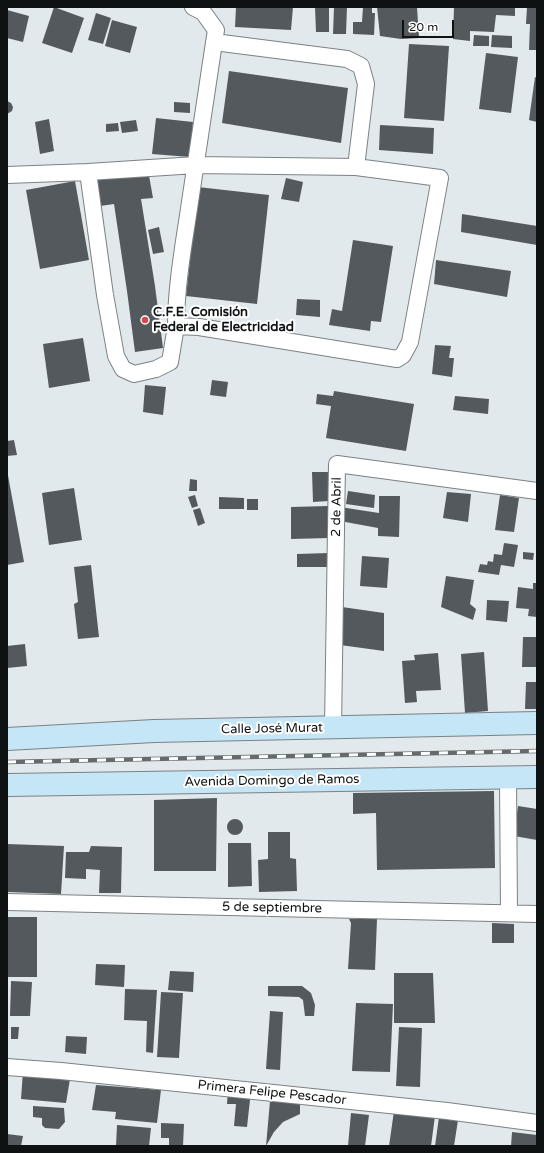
<!DOCTYPE html>
<html>
<head>
<meta charset="utf-8">
<style>
  body { margin:0 }
  #map { position:relative; width:544px; height:1153px; overflow:hidden; background:#e2e9ed; font-family:"Varela Round",sans-serif }
  canvas { display:block }
  .frame { position:absolute; inset:0; border:8px solid #0f1213; pointer-events:none }
  .scale { position:absolute; left:402px; top:20px; width:52px; height:18px; box-sizing:border-box; border:2px solid #0f1213; border-top:0; padding-left:5px; font-size:12px; line-height:14px; white-space:nowrap; color:#0f1213; -webkit-text-stroke:3px #fff; paint-order:stroke }
</style>
</head>
<body>
<div id="map">
<canvas width="544" height="1153"></canvas>
<div class="frame"></div>
<div class="scale">20 m</div>
</div>
<script>
const ctx = document.querySelector('canvas').getContext('2d');
ctx.lineJoin = 'round';
function fill(path, color) { ctx.fillStyle = color; ctx.fill(path, 'evenodd'); }
function trace(path, color, width, dash) { ctx.strokeStyle = color; ctx.lineWidth = width; ctx.lineCap = dash ? 'butt' : 'round'; ctx.setLineDash(dash || []); ctx.stroke(path); }
function drawText(font, color, halo, rows, align = 'center') {
  ctx.font = font + ' "Varela Round",sans-serif'; ctx.lineWidth = 4; ctx.setLineDash([]); ctx.textBaseline = 'middle'; ctx.strokeStyle = halo; ctx.fillStyle = color; for (const [text, x, y, turn = 0] of rows) {
    ctx.save(); ctx.translate(x, y); ctx.rotate((+turn || 0) * Math.PI / 180); ctx.textAlign = isNaN(turn) ? turn : align; if (halo) ctx.strokeText(text, 0, 0); ctx.fillText(text, 0, 0); ctx.restore();
  }
}
fill(new Path2D(`
  M54,7L84,18L72,53L42,43Z
  M236,7H293L291,30L235,27Z
  M315,7H329V32H316Z
  M334,7H347L346,34H333Z
  M363,7H372V13H375L374,35L353,34V22H362Z
  M377,7H417L419,38L401,39L380,36Z
  M454,7H515V16L496,15L494,32L470,31V41L453,39Z
  M527,7H537V50H529L530,24H526Z
  M7,10L29,16L23,42L7,38Z
  M96,13L111,18L103,44L88,40Z
  M112,20L137,27L130,53L105,46Z
  M474,35L489,36V46H473Z
  M492,35L512,36V48L491,47Z
  M409,44L449,46L444,121L404,118Z
  M486,53L518,57L511,113L479,109Z
  M229,71L348,88L341,143L222,123Z
  M535,77L537,78V122L529,120Z
  M7,101L11,103L13,107L12,111L7,114Z
  M174,102L190,103V113L174,112Z
  M156,118L193,122L190,157L152,154Z
  M49,119L54,151L40,154L35,122Z
  M136,120L138,131L122,133L120,122Z
  M118,123L119,131L106,132V124Z
  M380,125L434,128L433,154L379,150Z
  M148,170L153,198L141,199L155,286L163,348L135,352L127,291L114,204L100,206L96,179Z
  M286,178L303,182L299,202L281,199Z
  M75,181L89,260L40,269L26,190Z
  M198,187L269,195L257,304L186,296Z
  M462,214L537,226V245L461,232Z
  M159,227L164,252L153,254L148,230Z
  M353,240L393,246L381,322L371,321L370,331L329,325L332,309L342,311Z
  M436,260L511,271L507,297L434,284Z
  M297,299L320,300V317L296,315Z
  M83,338L90,381L49,388L43,344Z
  M435,345L451,346L449,358H454L452,377L432,374Z
  M212,380L228,382L226,397L210,395Z
  M145,385L166,387L163,415L143,412Z
  M334,391L414,404L406,451L326,438L331,406L316,404L317,394L333,396Z
  M455,396L489,399L488,414L453,410Z
  M14,440L17,455L7,456V441Z
  M7,470L24,562L7,565Z
  M312,472H328L329,501L313,502Z
  M190,479L197,480V491H189Z
  M74,488L82,540L49,545L42,493Z
  M348,491L375,495L374,508L346,504Z
  M447,492L471,494L468,522L443,518Z
  M195,495L198,506L192,508L188,497Z
  M500,495L519,498L514,532L495,530Z
  M379,496H400L399,537L378,536V528L340,521V507L379,513Z
  M219,497L244,498V509H219Z
  M247,499H258V510H247Z
  M328,506L329,538L291,539V507Z
  M200,508L205,523L198,526L193,510Z
  M504,543L518,545L514,567L501,565L499,575L478,572L480,564L487,565L488,561L493,562L494,554L502,555Z
  M523,552L534,553L533,560L523,559Z
  M329,553V567H297V554Z
  M362,556L389,558L387,588L360,586Z
  M91,565L99,637L78,639L74,604L78,602L74,567Z
  M446,576L474,580L470,604L476,609L473,620L441,607Z
  M533,583H537V617L528,616L529,609L516,608L518,587L533,589Z
  M487,600L509,601L507,622L486,620Z
  M342,607L384,613V651L340,645Z
  M523,637H537V667H522Z
  M25,644L27,666L7,668V646Z
  M484,652L488,711L465,713L461,654Z
  M438,653L441,690L416,691L417,702L405,703L402,661L415,660L414,655Z
  M526,682H537V709H525Z
  M494,791L495,868L377,870L376,813L353,814V793Z
  M217,798L216,871H154V800Z
  M518,806L537,809V840L514,836Z
  M227 827a8 8 0 1 1 16 0a8 8 0 1 1-16 0Z
  M268,832H290V858L296,859L297,891L259,892L258,860L268,859Z
  M228,843H251L252,886L228,887Z
  M7,844L64,846L61,894L7,892Z
  M91,846L122,847L121,893H99L100,870L86,869V879L65,878L66,852H89Z
  M7,917H37V977H7Z
  M349,919H377L375,970L348,969L351,923Z
  M492,923L514,924V943H492Z
  M96,964L125,965L124,987L95,985Z
  M170,971L194,972L193,992L168,990Z
  M394,973H433L435,1023H394Z
  M11,981L32,982L30,1016H10Z
  M268,986H302L311,993L315,1005L314,1016H305L303,1000L299,997L268,996Z
  M125,989L157,990L153,1053L146,1052L147,1021L124,1020Z
  M161,992L183,993L179,1058L157,1057Z
  M356,1003L393,1004L390,1072L352,1071Z
  M270,1011L283,1012L280,1070L266,1069Z
  M11,1027H19L18,1039H11Z
  M399,1027L422,1028L420,1087L396,1086Z
  M66,1036L87,1037L86,1054L65,1052Z
  M23,1071L71,1073L66,1103L21,1099Z
  M96,1085L161,1090L157,1123L115,1119L116,1112L92,1110Z
  M228,1089L251,1091L247,1127L234,1126L236,1104H227Z
  M270,1101L300,1102V1114L283,1122L274,1132L266,1146Z
  M33,1106L64,1108L65,1122L59,1129L45,1128L42,1125V1118L33,1117Z
  M394,1111L435,1116L431,1146H389Z
  M351,1113L369,1115L365,1146H348Z
  M439,1117L458,1120L454,1146H435Z
  M161,1123L184,1124L183,1146L169,1145V1138H161Z
  M117,1125L151,1128L149,1146H116Z
  M512,1132L537,1135V1146H511Z
  M7,1134L23,1136L21,1146H7Z`), '#54595d');
const street = new Path2D(`
  M214,42L347,59L361,66L366,84L356,167
  M88,172L196,165L356,167L440,178L410,342L403,355L397,359L199,327L176,326C176,285 184,243 190,202C199,144 207,87 216,30L203,12L193,7
  M7,175L88,172L105,295L116,356L123,369L134,374L156,369L170,362L176,326
  M333,727L337,464L537,491
  M508,778L509,913
  M7,902L537,914
  M7,1067L61,1071L447,1111L537,1123`);
const secondary = new Path2D(`
  M7,739L154,731L537,723
  M7,785L537,777`);
trace(street, '#7b8185', 18);
trace(secondary, '#7b8185', 24);
trace(street, '#fff', 16);
trace(secondary, '#c5e6f6', 22);
const rail = new Path2D(`
  M7,762L537,751`);
trace(rail, '#656a6c', 4.5);
trace(rail, '#fff', 3, [9]);
for (const [x, y, r, color] of [
  [145,320,4,"#d6464b"]
]) { const dot = new Path2D(); dot.arc(x, y, r, 0, 2 * Math.PI); ctx.fillStyle = color; ctx.fill(dot); trace(dot, '#fff', 1.5); }
drawText('bold 13px', '#0f1213', '#fff', [
  ["C.F.E. Comisión",153,313],
  ["Federal de Electricidad",153,328]
], 'left');
drawText('13px', '#0f1213', '#fff', [
  ["2 de Abril",337,507,-89],
  ["Calle José Murat",272,729,-1],
  ["Avenida Domingo de Ramos",272,781,-1],
  ["5 de septiembre",272,908,1],
  ["Primera Felipe Pescador",272,1093,6]
]);
</script>
</body>
</html>
